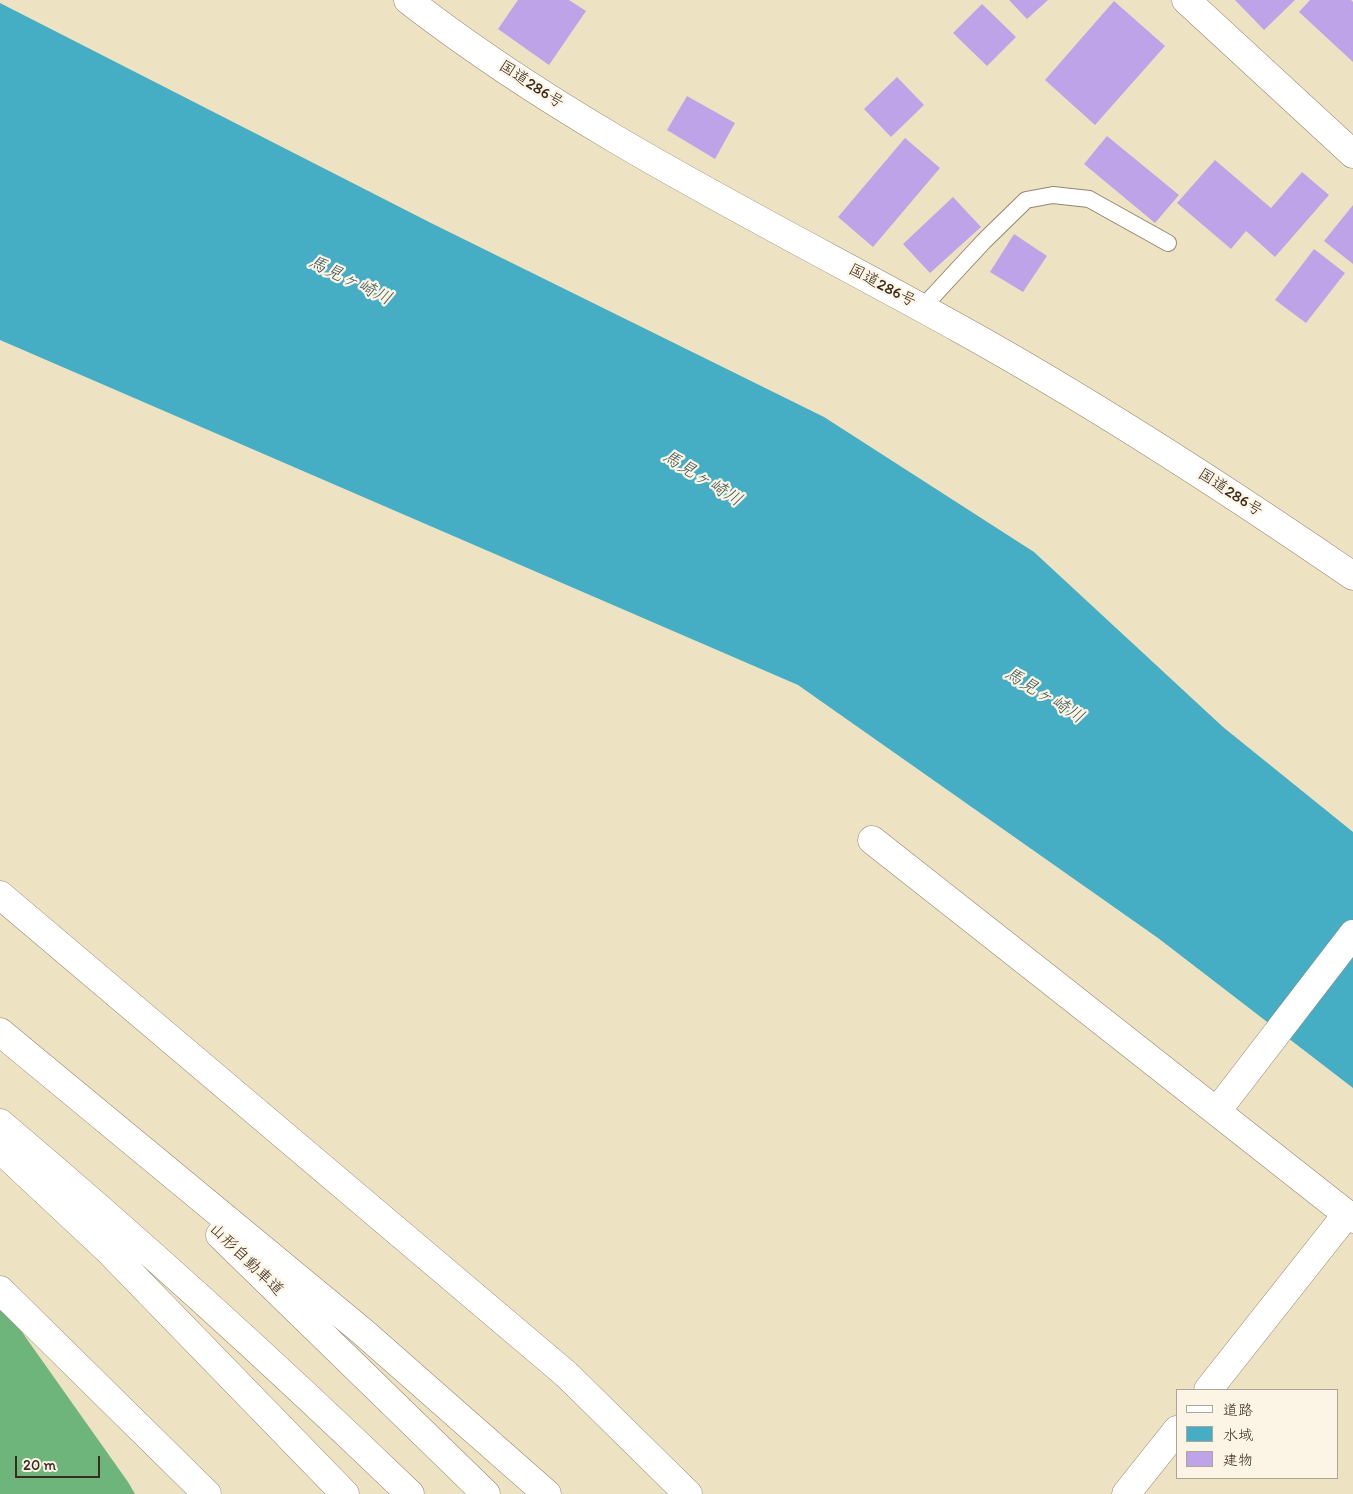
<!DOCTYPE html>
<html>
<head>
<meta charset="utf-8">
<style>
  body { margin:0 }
  #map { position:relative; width:1353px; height:1494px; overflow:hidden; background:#ede3c3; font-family:Itim,"Klee One",sans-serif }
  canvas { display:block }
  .legend { position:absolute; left:1176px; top:1389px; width:162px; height:90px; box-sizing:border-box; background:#fcf5e5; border:1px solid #afa495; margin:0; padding:6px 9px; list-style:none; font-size:15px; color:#3b2a1e }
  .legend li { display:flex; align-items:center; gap:10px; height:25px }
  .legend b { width:25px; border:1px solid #afa495 }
  .scale { position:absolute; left:15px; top:1456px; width:85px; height:22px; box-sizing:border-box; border:2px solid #3b2a1e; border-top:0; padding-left:6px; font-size:15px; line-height:18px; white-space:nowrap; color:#3b2a1e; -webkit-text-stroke:4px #fcf5e5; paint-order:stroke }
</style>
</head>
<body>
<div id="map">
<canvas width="1353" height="1494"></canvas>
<ul class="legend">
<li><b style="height:6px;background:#fff"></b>道路</li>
<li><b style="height:14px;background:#45aec4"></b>水域</li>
<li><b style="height:14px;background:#bea3e8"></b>建物</li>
</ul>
<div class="scale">20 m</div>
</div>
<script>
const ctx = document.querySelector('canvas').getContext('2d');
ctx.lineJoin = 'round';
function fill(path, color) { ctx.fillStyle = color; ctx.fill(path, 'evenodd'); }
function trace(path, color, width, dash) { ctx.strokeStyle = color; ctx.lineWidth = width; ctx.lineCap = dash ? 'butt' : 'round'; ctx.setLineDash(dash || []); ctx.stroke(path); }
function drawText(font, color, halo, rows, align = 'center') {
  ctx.font = font + ' Itim,"Klee One",sans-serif'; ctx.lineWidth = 4.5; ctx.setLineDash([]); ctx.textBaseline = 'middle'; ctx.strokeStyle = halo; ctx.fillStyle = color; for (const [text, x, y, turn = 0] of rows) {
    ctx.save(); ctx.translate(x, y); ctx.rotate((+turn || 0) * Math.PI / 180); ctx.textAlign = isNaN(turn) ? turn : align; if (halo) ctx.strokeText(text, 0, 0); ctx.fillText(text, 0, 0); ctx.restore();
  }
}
fill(new Path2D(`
  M0,1301L128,1482L135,1494H0Z`), '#6db57b');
fill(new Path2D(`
  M0,3L431,223L824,417L1034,552L1223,727L1353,832V1088L1158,938L798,685L0,340Z`), '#45aec4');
fill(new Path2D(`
  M518,0H569L586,11L549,65L498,29Z
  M1009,0H1048L1027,19Z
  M1235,0H1295L1264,30Z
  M1310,0H1351L1353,2V62L1299,12Z
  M1114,1L1165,46L1095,125L1045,80Z
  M982,4L1016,37L987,66L953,33Z
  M897,77L924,105L891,137L864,109Z
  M687,96L735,123L715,159L667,130Z
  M1107,136L1179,195L1155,223L1084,164Z
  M905,138L940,168L873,247L838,217Z
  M1215,160L1271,208L1302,172L1329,195L1275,257L1246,231L1231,249L1177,203Z
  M953,197L981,227L930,273L903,244Z
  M1353,205V264L1324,241Z
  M1014,234L1047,256L1023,292L990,272Z
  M1314,249L1345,273L1306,323L1275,300Z`), '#bea3e8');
const service = new Path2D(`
  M922,308L984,241L1026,200L1053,195L1089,199L1168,243`);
const minor = new Path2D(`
  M1186,0L1353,154
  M872,840L1353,1219
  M0,895L566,1374L688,1494
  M1217,1111L1353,934
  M0,1290L207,1494
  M1208,1390L1347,1214
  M1126,1494L1177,1430`);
const trunk = new Path2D(`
  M408,0C578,132 775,226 962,330C1097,405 1226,489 1353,576`);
const motorway = new Path2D(`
  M0,1032L363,1332L547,1494
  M0,1123C141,1242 277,1366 410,1494
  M0,1149L108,1250L345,1494
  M220,1235L486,1494`);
trace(service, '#948670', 18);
trace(minor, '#948670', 29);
trace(trunk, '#948670', 29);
trace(motorway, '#948670', 29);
trace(service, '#fff', 16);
trace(minor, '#fff', 28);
trace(trunk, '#fff', 28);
trace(motorway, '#fff', 28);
drawText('16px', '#3b2a1e', '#fcf5e5', [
  ["国道286号",531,85,33],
  ["国道286号",882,286,28],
  ["国道286号",1230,493,33],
  ["山形自動車道",246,1260,44]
]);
drawText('italic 18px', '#3e5858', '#fcf5e5', [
  ["馬見ヶ崎川",350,281,26],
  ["馬見ヶ崎川",702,479,32],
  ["馬見ヶ崎川",1044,696,32]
]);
</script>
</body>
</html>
